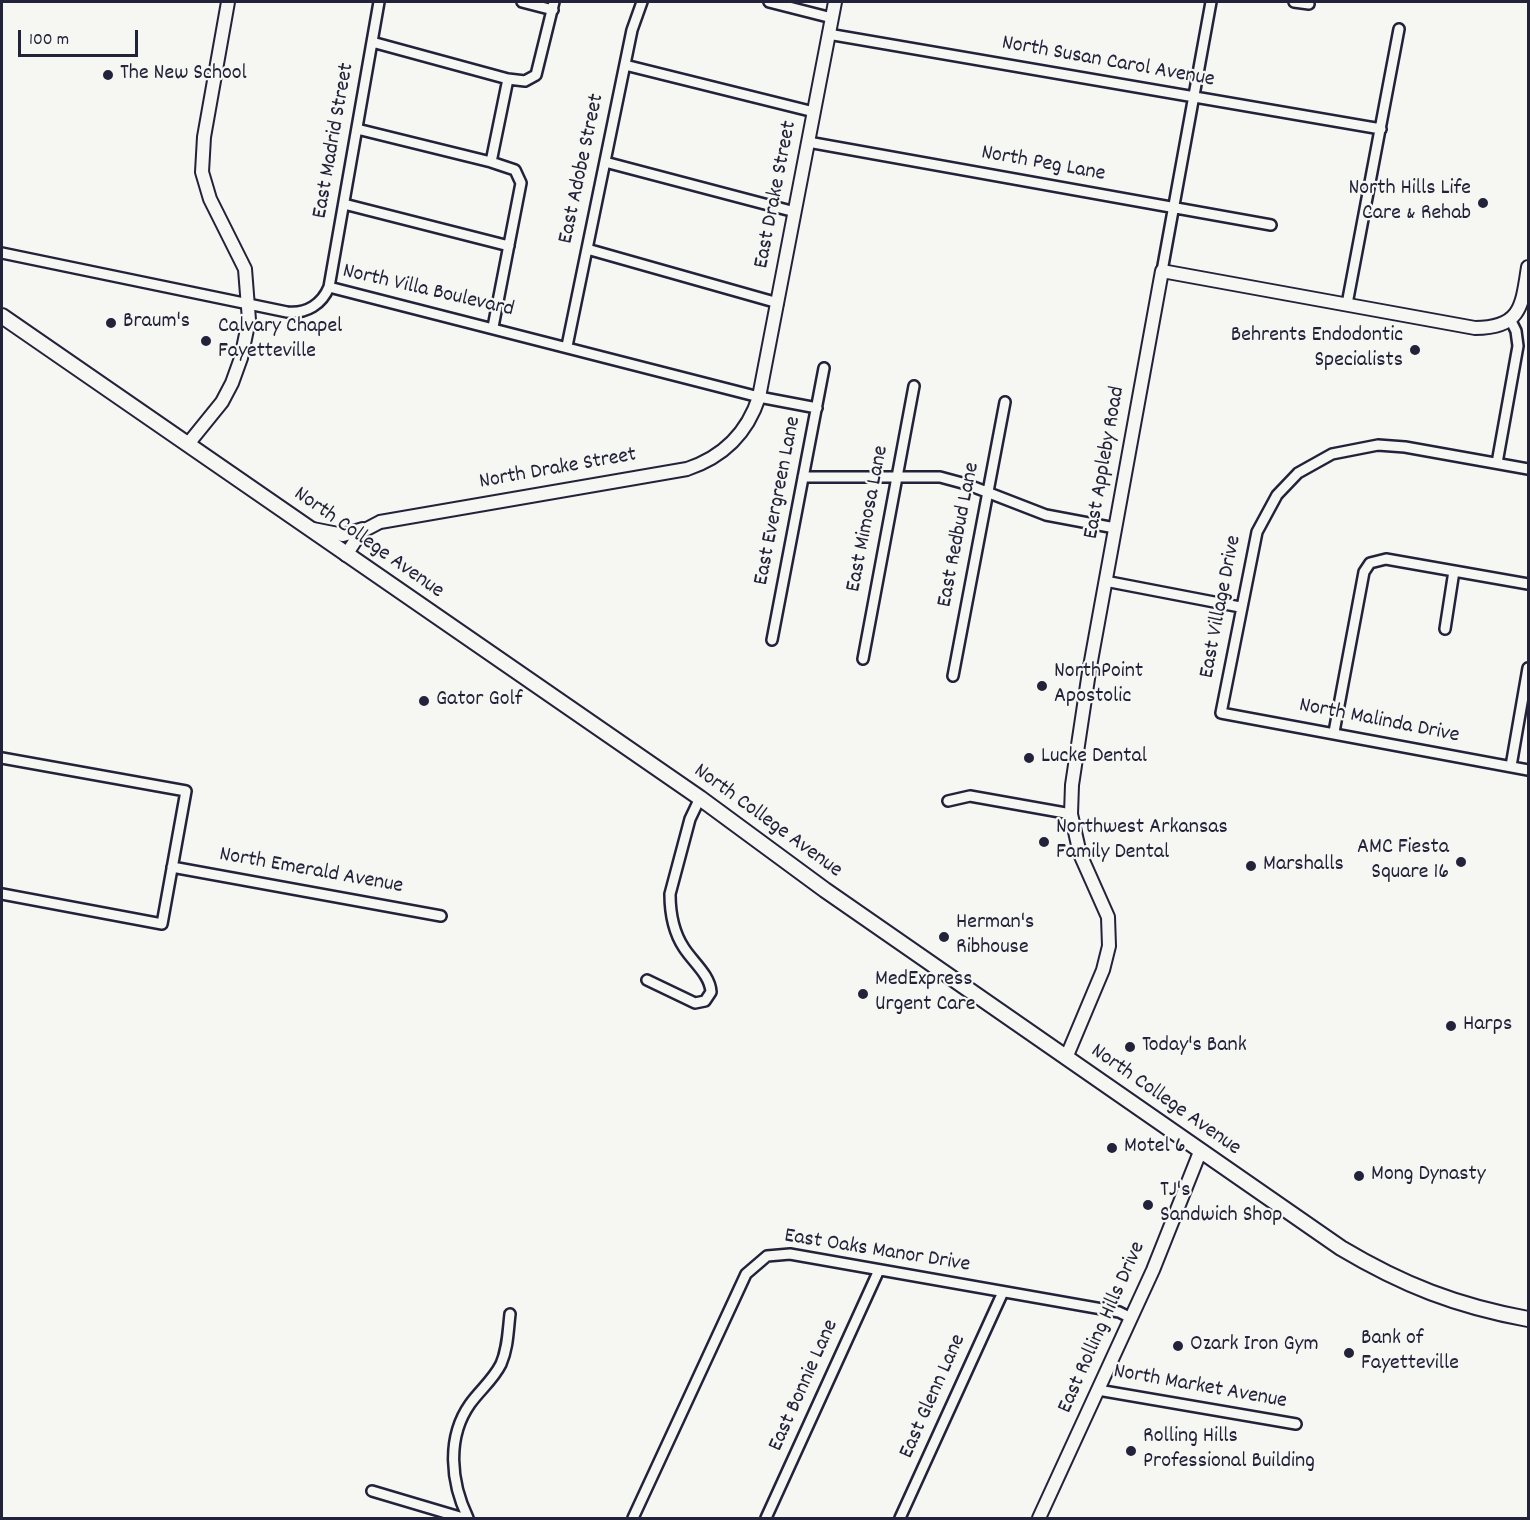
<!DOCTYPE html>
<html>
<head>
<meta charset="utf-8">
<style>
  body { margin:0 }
  #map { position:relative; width:1530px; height:1520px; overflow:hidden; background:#f6f6f2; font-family:Dekko,sans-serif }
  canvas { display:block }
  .frame { position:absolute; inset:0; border:3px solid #22223b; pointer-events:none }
  .scale { position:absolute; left:18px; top:30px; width:120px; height:27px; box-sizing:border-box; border:3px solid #22223b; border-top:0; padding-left:8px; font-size:18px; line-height:21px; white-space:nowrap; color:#22223b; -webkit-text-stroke:4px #f6f6f2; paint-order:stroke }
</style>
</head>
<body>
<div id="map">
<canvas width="1530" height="1520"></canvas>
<div class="frame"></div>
<div class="scale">100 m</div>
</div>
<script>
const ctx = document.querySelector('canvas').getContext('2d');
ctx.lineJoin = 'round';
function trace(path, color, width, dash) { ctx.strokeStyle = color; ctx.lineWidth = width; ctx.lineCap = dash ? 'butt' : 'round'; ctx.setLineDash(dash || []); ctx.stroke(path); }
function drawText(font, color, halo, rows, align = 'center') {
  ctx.font = font + ' Dekko,sans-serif'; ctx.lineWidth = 4.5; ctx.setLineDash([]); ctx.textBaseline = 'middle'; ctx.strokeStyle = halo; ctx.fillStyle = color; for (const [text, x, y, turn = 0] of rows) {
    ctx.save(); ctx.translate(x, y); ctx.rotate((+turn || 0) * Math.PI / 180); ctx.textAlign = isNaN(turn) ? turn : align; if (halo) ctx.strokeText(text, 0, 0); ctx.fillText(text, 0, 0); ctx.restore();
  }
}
const street = new Path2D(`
  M522,2L553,10
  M769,2L832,18
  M1294,2L1309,4
  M828,34L1381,129
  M372,42L508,79
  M625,65L814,112
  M357,129L491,162
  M808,142L1271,225
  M605,162L795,212
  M344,204L509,246
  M587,249L778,303
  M2,253L287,312C307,314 322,304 329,287L759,397L817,408
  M1162,271L1211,2
  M329,287L379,2
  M1347,304L1399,29
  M493,327L521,183L515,170L491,162L508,79L525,81L536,75L554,2
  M567,346L632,30L642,2
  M1497,463L1518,346L1516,331L1511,321
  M1528,469L1405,447L1378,445L1332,454L1298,473L1277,495L1257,532L1221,713L1528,770
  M803,477H940L966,484L1046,515L1115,528
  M1105,581L1240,607
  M1445,629L1454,571
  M772,640L824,368
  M863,659L914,386
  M953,676L1005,402
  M1334,732L1364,572L1370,563L1386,559L1528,584
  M2,758L186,791L162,924L2,894
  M1511,766L1528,668
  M948,801L970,796L1071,814
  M172,867L441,916
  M647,980L695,1003L705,1001L711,992C710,975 693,962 684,948C674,933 670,912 670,894L690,819L700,798
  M1098,1390L1296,1424
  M372,1491L463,1518
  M468,1518C451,1483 446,1438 470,1404C480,1390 493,1380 501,1364C508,1348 508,1331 510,1314
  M633,1518L746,1274L767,1256L790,1254L1119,1312L1131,1318
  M766,1518L879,1270
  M900,1518L1003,1292`);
const secondary = new Path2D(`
  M188,444L222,402L232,383L241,358L249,320L245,269L210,199L202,172L204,137L228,2
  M313,529L343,535L363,529
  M346,555L361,532L380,522L687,469C723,457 747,434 759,397L835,2
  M1066,1058L1103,970L1109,946L1108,917L1080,854L1071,814L1072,785L1089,672L1162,271L1475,328C1521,328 1522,306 1528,267
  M1039,1518L1153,1270L1200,1152`);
const primary = new Path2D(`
  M2,316L700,798L825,890L1341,1248C1403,1285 1457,1306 1528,1319`);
trace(street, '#22223b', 14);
trace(secondary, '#22223b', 16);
trace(primary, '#22223b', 18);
trace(street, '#f6f6f2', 9);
trace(secondary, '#f6f6f2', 12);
trace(primary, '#f6f6f2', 14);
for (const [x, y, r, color] of [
  [108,75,6,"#22223b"],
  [1483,203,6,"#22223b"],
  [111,323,6,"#22223b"],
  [206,341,6,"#22223b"],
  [1415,350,6,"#22223b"],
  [1042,686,6,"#22223b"],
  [424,701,6,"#22223b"],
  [1029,758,6,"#22223b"],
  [1044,842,6,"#22223b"],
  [1461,862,6,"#22223b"],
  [1251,866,6,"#22223b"],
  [944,937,6,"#22223b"],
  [863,994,6,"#22223b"],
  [1451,1026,6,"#22223b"],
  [1130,1047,6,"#22223b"],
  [1112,1148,6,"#22223b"],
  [1359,1176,6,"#22223b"],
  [1148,1205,6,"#22223b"],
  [1178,1346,6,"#22223b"],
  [1349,1353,6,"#22223b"],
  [1131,1451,6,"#22223b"]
]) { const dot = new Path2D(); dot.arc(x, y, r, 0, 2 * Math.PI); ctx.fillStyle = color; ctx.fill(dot); trace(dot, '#f6f6f2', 2); }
drawText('22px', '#22223b', '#f6f6f2', [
  ["North Susan Carol Avenue",1108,63,10],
  ["East Madrid Street",335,141,-80],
  ["North Peg Lane",1043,165,10],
  ["East Adobe Street",583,169,-78],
  ["East Drake Street",777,195,-79],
  ["North Villa Boulevard",428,292,13],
  ["East Appleby Road",1106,463,-80],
  ["North Drake Street",558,470,-10],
  ["East Evergreen Lane",779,501,-79],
  ["East Mimosa Lane",869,519,-79],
  ["East Redbud Lane",960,535,-79],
  ["North College Avenue",368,544,35],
  ["East Village Drive",1222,607,-79],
  ["North Malinda Drive",1379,722,11],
  ["North College Avenue",767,822,36],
  ["North Emerald Avenue",311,872,10],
  ["North College Avenue",1165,1101,35],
  ["East Oaks Manor Drive",877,1252,9],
  ["East Rolling Hills Drive",1103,1328,-66],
  ["East Bonnie Lane",805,1386,-66],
  ["North Market Avenue",1200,1388,10],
  ["East Glenn Lane",934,1397,-66]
]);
drawText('22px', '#22223b', '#f6f6f2', [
  ["The New School",120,75],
  ["North Hills Life",1471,190,"right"],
  ["Care & Rehab",1471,215,"right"],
  ["Braum's",123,323],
  ["Calvary Chapel",218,328],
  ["Fayetteville",218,353],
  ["Behrents Endodontic",1403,337,"right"],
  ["Specialists",1403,362,"right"],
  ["NorthPoint",1054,673],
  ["Apostolic",1054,698],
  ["Gator Golf",436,701],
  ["Lucke Dental",1041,758],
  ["Northwest Arkansas",1056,829],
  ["Family Dental",1056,854],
  ["AMC Fiesta",1449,849,"right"],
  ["Square 16",1449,874,"right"],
  ["Marshalls",1263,866],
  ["Herman's",956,924],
  ["Ribhouse",956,949],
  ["MedExpress",875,981],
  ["Urgent Care",875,1006],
  ["Harps",1463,1026],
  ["Today's Bank",1142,1047],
  ["Motel 6",1124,1148],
  ["Mong Dynasty",1371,1176],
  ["TJ's",1160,1192],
  ["Sandwich Shop",1160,1217],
  ["Bank of",1361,1340],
  ["Fayetteville",1361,1365],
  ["Ozark Iron Gym",1190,1346],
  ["Rolling Hills",1143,1438],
  ["Professional Building",1143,1463]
], 'left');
</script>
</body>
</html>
